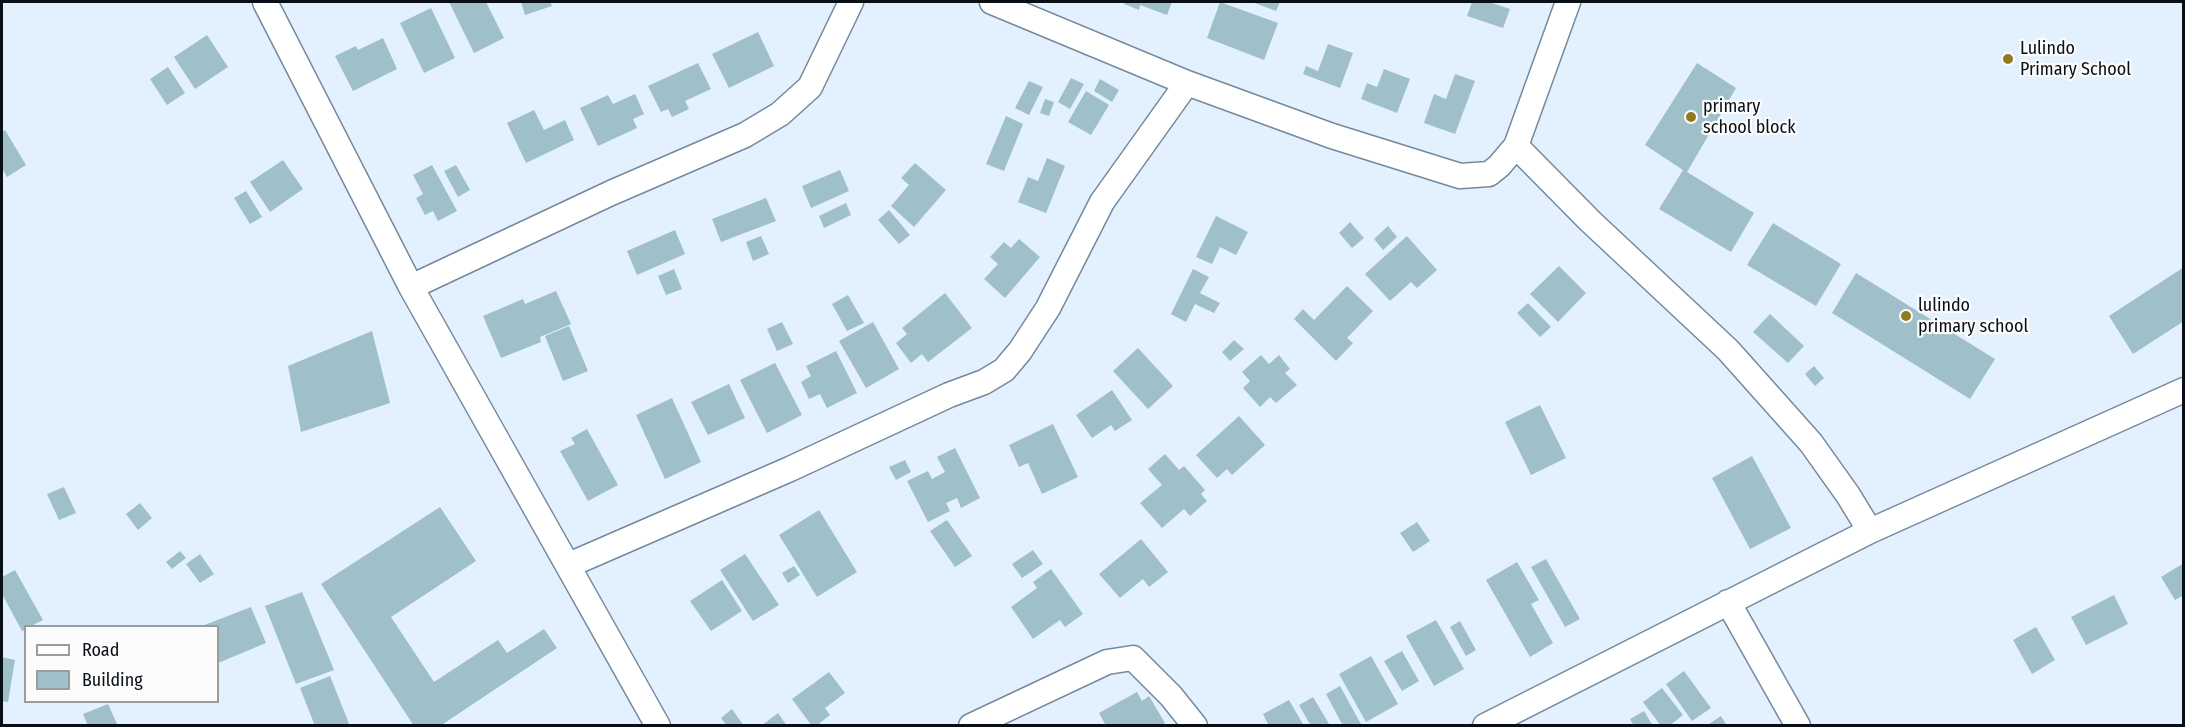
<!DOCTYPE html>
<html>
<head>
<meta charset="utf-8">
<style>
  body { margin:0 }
  #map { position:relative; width:2185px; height:727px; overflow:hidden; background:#e3f1fe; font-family:"Fira Sans Condensed",sans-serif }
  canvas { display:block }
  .frame { position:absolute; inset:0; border:3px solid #080f16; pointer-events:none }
  .legend { position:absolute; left:24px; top:625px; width:195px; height:78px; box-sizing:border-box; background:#fcfcfc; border:2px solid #9a9da0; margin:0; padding:8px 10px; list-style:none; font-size:18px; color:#080f16 }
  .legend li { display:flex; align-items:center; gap:12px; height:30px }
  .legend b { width:30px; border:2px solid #9a9da0 }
</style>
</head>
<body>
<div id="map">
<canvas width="2185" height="727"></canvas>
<div class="frame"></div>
<ul class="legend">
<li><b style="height:8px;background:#fff"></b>Road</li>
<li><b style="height:16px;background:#9fc0c9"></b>Building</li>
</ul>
</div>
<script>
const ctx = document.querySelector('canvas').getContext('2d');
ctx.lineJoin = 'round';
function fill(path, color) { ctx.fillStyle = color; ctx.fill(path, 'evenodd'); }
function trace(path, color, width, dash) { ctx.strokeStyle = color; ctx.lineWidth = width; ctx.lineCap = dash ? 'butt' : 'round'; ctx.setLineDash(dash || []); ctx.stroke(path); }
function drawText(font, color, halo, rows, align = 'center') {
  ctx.font = font + ' "Fira Sans Condensed",sans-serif'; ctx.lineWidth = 4.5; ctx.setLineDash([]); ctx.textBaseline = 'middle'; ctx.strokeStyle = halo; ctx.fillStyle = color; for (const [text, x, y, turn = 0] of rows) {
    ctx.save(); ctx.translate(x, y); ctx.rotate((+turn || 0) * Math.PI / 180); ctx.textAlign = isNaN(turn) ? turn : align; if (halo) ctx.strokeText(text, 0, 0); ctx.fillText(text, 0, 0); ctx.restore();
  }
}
fill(new Path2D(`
  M449,2H486L504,38L474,53Z
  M521,2H550L552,6L525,15Z
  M1125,2H1172L1167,15L1140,5L1139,10L1124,4Z
  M1220,2L1278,23L1264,60L1207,38Z
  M1252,2H1280L1276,11Z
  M1472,2H1489L1510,9L1503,28L1467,16Z
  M431,8L455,58L424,73L400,23Z
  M758,32L774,66L729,88L712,54Z
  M207,35L228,67L195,89L174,57Z
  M383,38L397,69L353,91L335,56L356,46L358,50Z
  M1328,44L1353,53L1340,88L1303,74L1306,66L1318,71Z
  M698,63L711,89L685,101L689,109L672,117L668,109L661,112L648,86Z
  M1697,63L1736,88L1687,172L1754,213L1731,252L1659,209L1683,170L1645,145Z
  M168,67L185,93L167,105L150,79Z
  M1384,69L1410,79L1397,113L1361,99L1367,83L1377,87Z
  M1455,74L1475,81L1455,134L1424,123L1434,94L1446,99Z
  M1071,78L1084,84L1070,109L1058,102Z
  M1100,79L1119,90L1112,102L1094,91Z
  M1029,81L1043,87L1029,115L1015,108Z
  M1086,91L1109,105L1091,135L1068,122Z
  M635,94L644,114L633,119L637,128L598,146L580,108L608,95L613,104Z
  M1045,99L1054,102L1049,116L1040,113Z
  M534,110L544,130L565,120L574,140L526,163L507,123Z
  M1006,116L1023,124L1004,171L986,164Z
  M5,130L26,165L7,177L2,168V132Z
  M1047,158L1065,166L1046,213L1018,202L1028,177L1038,181Z
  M283,160L303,189L270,212L250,182Z
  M915,163L946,190L914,227L891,206L909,185L901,178Z
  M432,165L457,211L438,221L433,211L425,215L416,198L423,194L413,175Z
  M456,165L470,190L458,197L444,171Z
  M840,170L849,191L811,208L802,186Z
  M246,191L262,217L250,224L234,198Z
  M766,198L776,221L721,242L712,219Z
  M846,203L851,215L824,228L819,216Z
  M889,210L910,235L899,244L878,220Z
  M1216,216L1248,232L1236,255L1220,247L1212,264L1196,257Z
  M1350,222L1364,238L1352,248L1339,233Z
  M1773,223L1841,264L1816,306L1747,265Z
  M1388,226L1397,237L1383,250L1374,239Z
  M675,230L685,254L637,275L627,251Z
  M761,236L769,254L753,261L746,242Z
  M1407,236L1437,270L1417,288L1411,282L1390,301L1365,274Z
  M1019,239L1040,257L1005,298L984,279L998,264L990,257L1004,242L1011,248Z
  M1559,266L1586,293L1558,322L1530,294Z
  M2184,267V321L2133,354L2109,316Z
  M674,269L682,289L666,295L658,276Z
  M1193,269L1209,277L1200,293L1220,303L1214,313L1195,304L1186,322L1171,314Z
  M1856,273L1995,359L1970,399L1832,313Z
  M1347,286L1373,311L1347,338L1353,343L1336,361L1294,319L1303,309L1314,320Z
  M556,291L571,324L540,337L541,342L501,358L483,316L523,299L525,304Z
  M945,293L972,328L928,362L922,354L911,363L896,343L907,334L902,328Z
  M848,295L864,323L847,331L832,304Z
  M1528,303L1551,327L1540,337L1517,313Z
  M1770,314L1804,346L1788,363L1753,332Z
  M782,322L793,344L777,351L767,329Z
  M873,322L899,369L866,388L839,341Z
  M569,326L588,371L563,381L545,336Z
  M372,331L390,403L301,432L288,366Z
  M1234,340L1244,349L1230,361L1222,352Z
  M1138,348L1173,386L1148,409L1113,371Z
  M836,351L857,393L827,408L820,394L809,399L801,382L811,376L806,366Z
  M1261,355L1269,364L1279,355L1290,369L1285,373L1297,385L1276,403L1270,397L1260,407L1243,388L1250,381L1242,372Z
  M775,363L802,415L767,433L740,380Z
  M1814,366L1824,378L1815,386L1805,374Z
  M729,384L745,418L708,435L691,402Z
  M1112,390L1132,420L1115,431L1111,425L1092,438L1076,415Z
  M672,398L701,462L665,479L636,415Z
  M1540,405L1566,458L1531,475L1505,422Z
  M1239,416L1265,445L1232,475L1227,469L1217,478L1196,455Z
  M1053,424L1078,477L1042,494L1028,463L1019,467L1009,445Z
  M587,429L618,485L588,501L560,451L575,444L571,438Z
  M955,448L980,498L961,508L957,498L946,503L950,511L928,522L907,481L928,471L932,479L945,472L937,457Z
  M1165,454L1179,470L1184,466L1205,490L1201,494L1207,501L1190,516L1184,509L1162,528L1140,503L1162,485L1148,469Z
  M1752,456L1791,528L1750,549L1712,478Z
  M905,460L911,472L896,480L889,467Z
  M64,487L76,513L59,520L47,494Z
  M140,503L152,518L138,530L126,514Z
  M440,507L476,561L391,617L434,682L498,640L507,653L544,629L557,648L440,726H414L321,584Z
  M819,510L857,572L817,597L779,535Z
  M947,520L972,556L955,567L930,531Z
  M1417,522L1430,541L1413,552L1400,533Z
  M1141,539L1168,572L1149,587L1143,579L1120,598L1099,574Z
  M1033,550L1043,564L1022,578L1012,564Z
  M180,551L186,558L172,569L166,562Z
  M200,554L214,574L200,583L186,564Z
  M745,554L779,605L753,621L720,570Z
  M1546,559L1580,619L1565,627L1531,567Z
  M1517,562L1539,600L1531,604L1553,643L1530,657L1486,580Z
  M2184,563V595L2175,600L2161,577Z
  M794,566L800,575L788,583L782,573Z
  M1051,569L1083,614L1065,627L1060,620L1033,639L1011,607L1037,588L1033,582Z
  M15,570L43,620L31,626H26V630L22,631L2,594V577Z
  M722,580L742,611L711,631L690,601Z
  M302,592L334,670L296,684L265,606Z
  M2114,595L2128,624L2086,645L2071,617Z
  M251,607L266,643L218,663V626H202Z
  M1436,620L1464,669L1434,686L1406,636Z
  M1460,621L1476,650L1466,656L1450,627Z
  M2036,627L2055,660L2032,674L2013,640Z
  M1402,651L1419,681L1402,691L1384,661Z
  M1371,656L1398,704L1366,722L1339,674Z
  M2,657L15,660L8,702L2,701Z
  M1684,671L1711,708L1692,721L1666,684Z
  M829,672L845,693L825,708L830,715L816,726H812L792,699Z
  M330,676L350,726H315L300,688Z
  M1340,686L1362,726H1343L1326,694Z
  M1662,688L1683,715L1669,726H1661L1643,702Z
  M1137,692L1142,701L1149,696L1165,723L1160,726H1106L1099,713Z
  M1313,697L1329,724L1327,726H1311L1299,705Z
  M1289,700L1304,726H1269L1263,714Z
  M108,704L118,726H88L83,714Z
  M732,709L744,726H727L721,718Z
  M1644,711L1653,726H1634L1630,719Z
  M778,713L787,726H761Z
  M1721,716L1727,726H1706Z`), '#9fc0c9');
const street = new Path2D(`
  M265,2L411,287L658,726
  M992,2L1187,83L1332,136L1460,176L1489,174L1499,166L1516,146L1568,2
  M1516,146L1590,221L1728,350L1811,443L1848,495L1870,531
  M411,287L611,193L745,135L780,114L810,87L851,2
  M569,565L790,469L949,395L984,382L1004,370L1020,351L1048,308L1102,202L1187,83
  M1728,602L1798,726
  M971,726L1107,662L1133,658L1171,696L1195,726
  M1485,726L1870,531L2184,390`);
trace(street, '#75899d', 27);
trace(street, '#fff', 24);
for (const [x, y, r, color] of [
  [2008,59,6,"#937a21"],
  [1691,117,6,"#937a21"],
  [1906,316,6,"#937a21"]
]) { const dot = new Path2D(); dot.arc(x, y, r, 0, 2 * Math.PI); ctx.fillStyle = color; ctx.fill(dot); trace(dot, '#fcfcfc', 2); }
drawText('18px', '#080f16', '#fcfcfc', [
  ["Lulindo",2020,49],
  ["Primary School",2020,70],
  ["primary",1703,107],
  ["school block",1703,128],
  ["lulindo",1918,306],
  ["primary school",1918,327]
], 'left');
</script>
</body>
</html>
